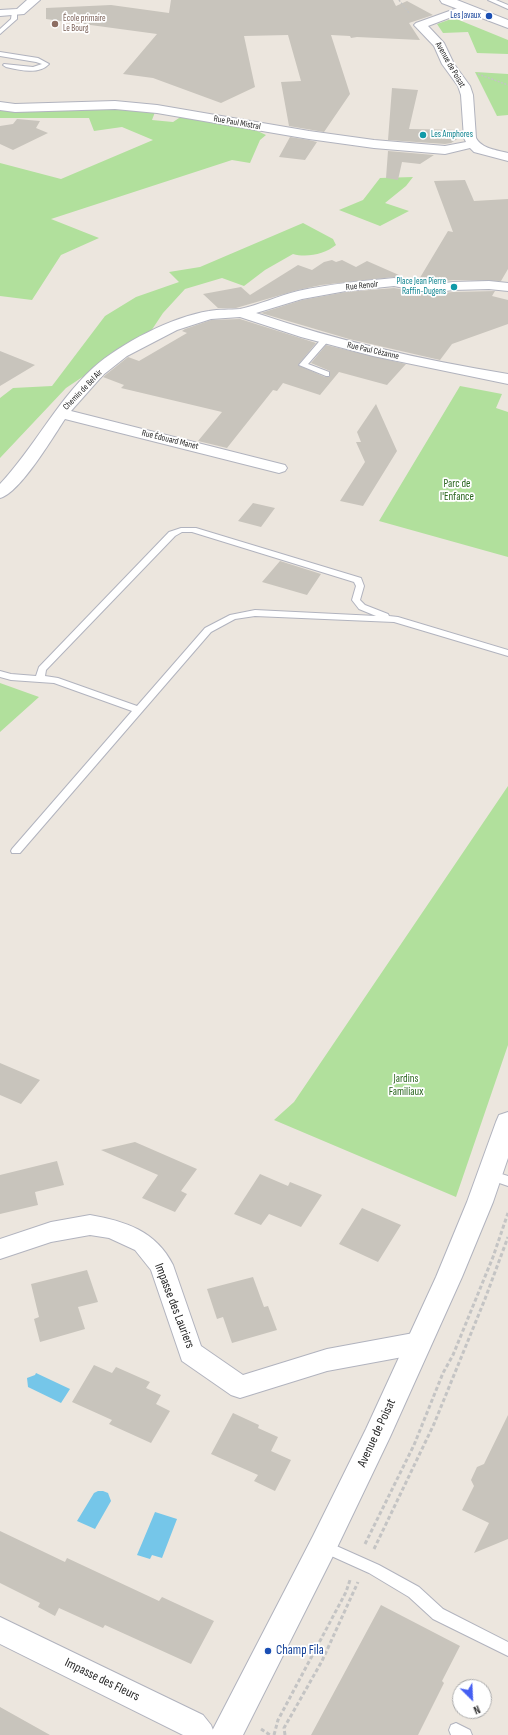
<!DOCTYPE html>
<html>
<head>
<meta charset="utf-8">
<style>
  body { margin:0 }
  #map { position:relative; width:508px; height:1735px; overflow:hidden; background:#ece6de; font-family:"Sofia Sans Condensed",sans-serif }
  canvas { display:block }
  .north { position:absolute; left:452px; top:1679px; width:40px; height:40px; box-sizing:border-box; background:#fff; border:1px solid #aaa; border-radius:50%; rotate:156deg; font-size:11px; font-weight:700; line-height:16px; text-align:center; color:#2b2b2b }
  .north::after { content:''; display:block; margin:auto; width:14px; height:18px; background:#455ff2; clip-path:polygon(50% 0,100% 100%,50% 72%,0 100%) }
</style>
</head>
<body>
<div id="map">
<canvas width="508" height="1735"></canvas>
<div class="north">N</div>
</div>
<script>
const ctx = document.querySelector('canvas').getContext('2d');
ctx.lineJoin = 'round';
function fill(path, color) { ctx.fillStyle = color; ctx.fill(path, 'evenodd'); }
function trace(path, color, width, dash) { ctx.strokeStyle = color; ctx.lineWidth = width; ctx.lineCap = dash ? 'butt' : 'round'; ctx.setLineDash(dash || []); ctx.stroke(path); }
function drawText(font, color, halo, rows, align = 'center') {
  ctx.font = font + ' "Sofia Sans Condensed",sans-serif'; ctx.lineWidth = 3.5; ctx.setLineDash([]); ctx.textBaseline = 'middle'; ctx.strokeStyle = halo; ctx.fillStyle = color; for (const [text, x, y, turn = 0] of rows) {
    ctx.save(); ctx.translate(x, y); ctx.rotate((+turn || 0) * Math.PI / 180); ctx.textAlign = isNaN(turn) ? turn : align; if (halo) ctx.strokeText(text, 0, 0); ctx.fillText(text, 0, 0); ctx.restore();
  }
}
fill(new Path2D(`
  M454,18L508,40V54L477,53L468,32L443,33L437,24Z
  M475,72L508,74V115L497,116Z
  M115,108L155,112L152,120L173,122L182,116L251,128L266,135L260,140L250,163L232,160L51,219L99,238L61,255L32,300L0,296V163L61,179L153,140L122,127L94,131L89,118H0V111Z
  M413,177L406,186L385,203L409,211L380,226L339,210L363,200L380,178Z
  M303,223L333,239L336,245C325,254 307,258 293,254L265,270L244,286L222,278L185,289L163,313L151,331L66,388L0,458V398L13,388L52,386L105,316L136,297L179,282L169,272L200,267Z
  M460,386L502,394L496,408L508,412V557L379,521Z
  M0,683L39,697L0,732Z
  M508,786V1045L456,1197L274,1120L294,1102Z`), '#b1e09c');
fill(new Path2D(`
  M36,1373L70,1389L61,1403L28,1387L27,1378L35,1375Z
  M98,1491H103L108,1493L111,1501L95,1529L77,1521L94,1493Z
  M155,1512L177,1519L162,1558L152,1555L150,1559L137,1555Z`), '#75c6e9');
fill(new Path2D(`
  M171,0H393L396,6L407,1L433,15L409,23L420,40L357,37L351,38L350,36L331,35L350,94L324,132L289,126L281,82L301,81L288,35L244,36L255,87L221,103L153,78L123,74L157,34L46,19V8L111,5L169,13Z
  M392,88L418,90L409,129L462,130V136L451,143L445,144L388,140Z
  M17,119L40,121L36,128L48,133L13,150L0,144V126L13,124Z
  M290,137L309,140L317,142L305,160L279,157Z
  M388,151L434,155L420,164L402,162L398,180L386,178Z
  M465,180L474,201L508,199V269L501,281L453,280L430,283L418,281L448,231L453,232L434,181Z
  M332,260L336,262L342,260L356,267L367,261L408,279L394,277L321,285L298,290L236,308H218L203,294L241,287L250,295L298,265L312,270L324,262Z
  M394,288L430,294L453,292L495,291L492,296L508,300V324L452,344L440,360L349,339L261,313L302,300L346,292Z
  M240,319L316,343L298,365L325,377H330V371L311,363L326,345L406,364L387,385L339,372L320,395L283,383L277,391L273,390L227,448L198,441L222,412L121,388L124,385L103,377L128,357L139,361L187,333L182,331L185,329L211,320Z
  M0,351L35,365L0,386Z
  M376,404L397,451L363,506L340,501L365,462L356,442H361L357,432Z
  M253,503L275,508L261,527L238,521Z
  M280,561L321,574L307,595L262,582Z
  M0,1063L40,1080L21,1104L0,1095Z
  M135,1142L197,1169L181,1191L187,1194L175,1212L142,1198L158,1175L101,1150Z
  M57,1161L64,1185L35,1192L38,1205L0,1214V1175Z
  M260,1174L288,1186L290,1182L322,1195L301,1227L269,1214L261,1225L234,1214Z
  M362,1208L401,1225L378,1262L339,1244Z
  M87,1270L98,1302L78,1307L85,1329L40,1342L34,1319L39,1317L31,1284Z
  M253,1277L264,1307L268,1306L277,1330L232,1343L223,1317L217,1319L207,1289Z
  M94,1365L112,1373L116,1367L150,1382L146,1388L161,1395L156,1404L170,1411L151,1443L109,1424L112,1420L72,1402Z
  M233,1413L259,1425L258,1428L278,1437L271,1451L291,1460L275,1491L254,1481L258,1475L211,1454Z
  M508,1415V1539L474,1553L489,1523L462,1510L474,1486L471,1480L477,1467L484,1464Z
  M0,1531L65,1562L67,1558L159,1601L162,1597L214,1621L191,1664L105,1625L103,1628L59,1608L55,1616L38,1607L40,1603L0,1583Z
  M381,1605L460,1646L442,1681L444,1683L418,1735H311Z
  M0,1707L50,1735H0Z`), '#c8c4bc');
const lane = new Path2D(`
  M488,0H496L508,5V9Z
  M12,12L17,13V19L0,34V29L11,19Z
  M0,52L38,58L49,64C39,75 19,70 6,67L3,65L4,64L33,67L42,64L36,62L0,56Z
  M323,337H326L330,339L308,364L329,372V376H326L299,365Z
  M181,528H196L361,578L364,586L360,600L365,605L388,614L389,616L398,617L508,650V656L394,622L255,616L235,619L211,632L20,853H12L11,851L12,849L132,711L54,683L11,680L0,677V671L11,674L36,676L39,667L169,532ZM182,532H192L354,582L356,586L352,600L359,609L376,616L255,610L230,615L205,628L137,706L58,678L45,676L46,670L175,536Z
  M489,1170L508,1176V1186L485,1178L483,1175L485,1172Z
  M323,1540L379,1565L419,1587L443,1609L508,1642V1656L433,1619L409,1597L369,1573L318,1550L316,1546L318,1542Z
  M456,1723L470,1730L472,1735H451L449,1730L451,1725Z`);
const street = new Path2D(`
  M27,0H40L24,14L0,16V10L17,9Z
  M466,5L472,8L470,10L428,26L444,43L454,64L470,86L473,95L476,138C482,149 497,150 508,153V161L474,152L470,148L445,154L374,148L309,139L157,113L115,109L15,112L0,110V102L15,104L115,101L157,105L309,131L374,140L445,146L466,142L464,138L461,95L458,86L442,64L434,46L414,25L416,23Z
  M394,278L430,285L453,282L489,281L508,283V291L489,289L453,290L430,293L394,286L346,291L302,299L256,313C338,341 422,360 508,374V384L373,356L301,337L240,317L211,319L177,330L127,356L103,375L71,411L285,465L287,468L285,471L279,473L65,419C53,437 20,493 0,498V484C34,448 56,402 93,368C121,343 172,317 209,311C219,309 230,310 240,309C259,305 278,296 298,291C329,284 362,281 394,278Z
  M90,1215C125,1221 156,1231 173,1265L201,1346L243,1375L327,1349L419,1332L428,1335L431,1343L428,1351L419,1354L327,1371L240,1398L231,1395L182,1361L151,1270L135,1250L109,1238L90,1235L51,1242L0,1259V1239L51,1222Z
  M0,1617L203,1715L211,1725L215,1735H183L0,1644Z`);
const secondary = new Path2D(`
  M440,0H457L508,20V28L442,3Z
  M508,1112V1158L493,1202L462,1277L390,1437L333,1556L243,1735H210L313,1536L366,1429L436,1277L467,1202L496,1122L499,1115Z`);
trace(lane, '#b1b3be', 2);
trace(street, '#b1b3be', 2);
trace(secondary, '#b1b3be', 2);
trace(new Path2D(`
  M399,0L409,13
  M478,74L508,85`), '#c4c4c4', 1.5, [2, 1.5]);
trace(new Path2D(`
  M365,1544L414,1445L443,1373L453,1355L493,1257L508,1213
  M374,1549L434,1424L485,1299L508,1237
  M261,1729L270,1735
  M274,1735L278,1720L346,1592L350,1580
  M285,1735L284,1728L322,1661L358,1582`), '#c4c4c4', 3, [4, 2.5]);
fill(lane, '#fff');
fill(street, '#fff');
fill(secondary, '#fff');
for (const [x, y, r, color] of [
  [489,16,4,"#1a4fb4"],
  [55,24,4,"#8d6e63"],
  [423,135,4,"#0f9aa8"],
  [454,287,4,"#0f9aa8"],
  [268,1651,4,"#1a4fb4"]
]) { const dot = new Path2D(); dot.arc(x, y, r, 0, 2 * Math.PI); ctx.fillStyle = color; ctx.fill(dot); trace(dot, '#fff', 1.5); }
drawText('9px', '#164399', '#fff', [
  ["Les Javaux",481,16]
], 'right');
drawText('9px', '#785e54', '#fff', [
  ["École primaire",63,19],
  ["Le Bourg",63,29]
], 'left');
drawText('9px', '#2b2b2b', '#fff', [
  ["Avenue de Poisat",450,65,60],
  ["Rue Paul Mistral",237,123,10],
  ["Rue Renoir",362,286,-6],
  ["Rue Paul Cézanne",373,351,13],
  ["Chemin de Bel Air",83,390,-46],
  ["Rue Édouard Manet",170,440,14]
]);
drawText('9px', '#0d838f', '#fff', [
  ["Les Amphores",431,135],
  ["Place Jean Pierre",446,282,"right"],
  ["Raffin-Dugens",446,292,"right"]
], 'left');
drawText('11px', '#2a651e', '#fff', [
  ["Parc de",457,484],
  ["l'Enfance",457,497],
  ["Jardins",406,1079],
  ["Familiaux",406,1092]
]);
drawText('13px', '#2b2b2b', '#fff', [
  ["Impasse des Lauriers",174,1306,69],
  ["Avenue de Poisat",377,1433,-65],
  ["Impasse des Fleurs",102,1680,26]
]);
drawText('13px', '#164399', '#fff', [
  ["Champ Fila",276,1651]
], 'left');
</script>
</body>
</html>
